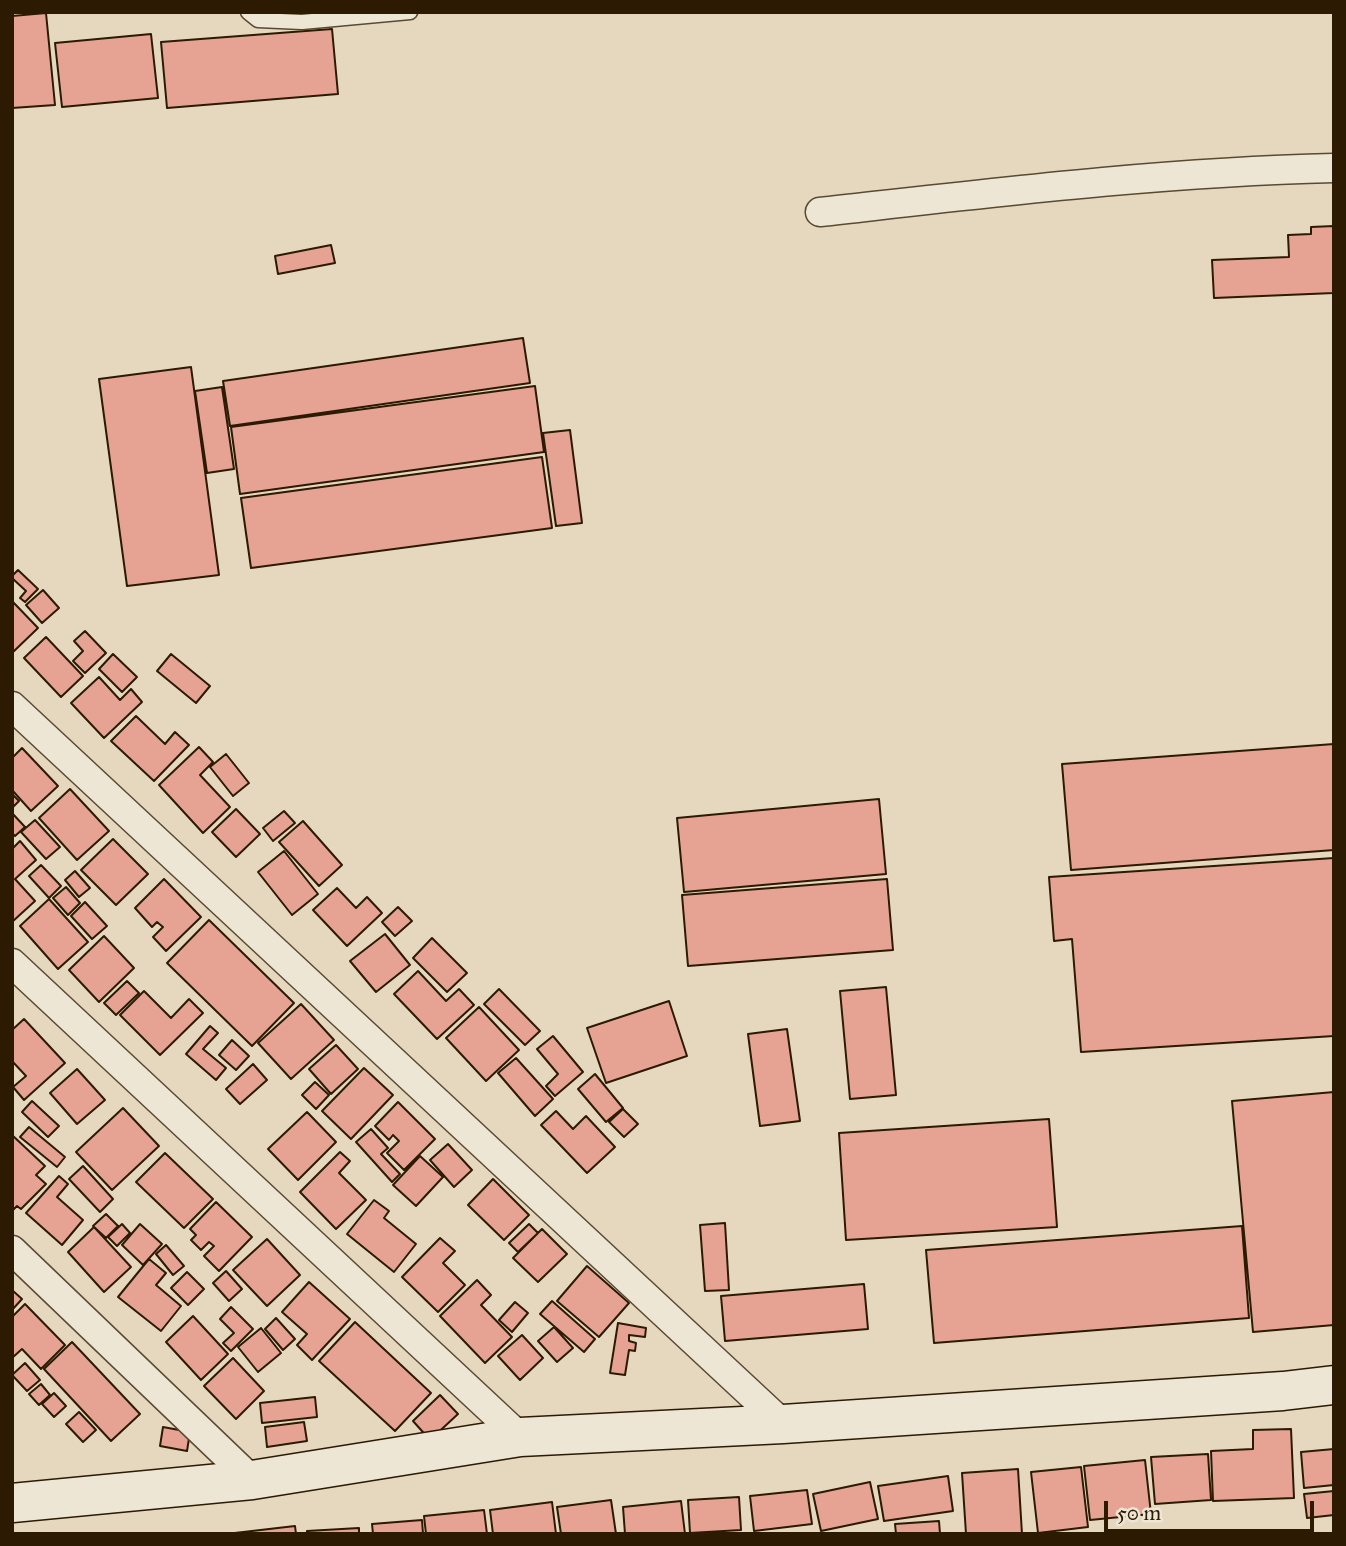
<!DOCTYPE html>
<html>
<head>
<meta charset="utf-8">
<style>
  body { margin:0 }
  #map { position:relative; width:1346px; height:1546px; overflow:hidden; background:#e5d8bf; font-family:"IM FELL Great Primer",serif }
  canvas { display:block }
  .frame { position:absolute; inset:0; border:14px solid #2c1a03; pointer-events:none }
  .scale { position:absolute; left:1104px; top:1501px; width:210px; height:32px; box-sizing:border-box; border:4px solid #2c1a03; border-top:0; padding-left:9px; font-size:21px; line-height:24px; white-space:nowrap; color:#2c1a03; -webkit-text-stroke:5px #eee6d5; paint-order:stroke }
</style>
</head>
<body>
<div id="map">
<canvas width="1346" height="1546"></canvas>
<div class="frame"></div>
<div class="scale">50 m</div>
</div>
<script>
const ctx = document.querySelector('canvas').getContext('2d');
ctx.lineJoin = 'round';
function fill(path, color) { ctx.fillStyle = color; ctx.fill(path, 'evenodd'); }
function trace(path, color, width, dash) { ctx.strokeStyle = color; ctx.lineWidth = width; ctx.lineCap = dash ? 'butt' : 'round'; ctx.setLineDash(dash || []); ctx.stroke(path); }
const building = new Path2D(`
  M46,13L55,105L12,108V16Z
  M332,29L338,94L167,108L161,42Z
  M151,34L158,98L62,107L55,43Z
  M1334,226V293L1214,298L1212,260L1289,257L1288,235L1311,234V227Z
  M331,245L335,263L278,274L275,256Z
  M523,338L530,383L230,426L223,381Z
  M191,367L219,575L127,586L99,379Z
  M535,386L544,452L240,494L231,427Z
  M222,387L234,469L207,473L195,391Z
  M570,430L582,523L556,526L543,433Z
  M542,457L552,528L251,568L241,498Z
  M18,570L38,589L25,602L20,598L26,591L12,578V576Z
  M43,590L59,608L42,623L26,605Z
  M12,601L38,628L12,653Z
  M85,631L106,653L85,673L73,661L83,651L74,641Z
  M46,637L83,676L61,697L24,658Z
  M113,654L137,677L122,692L99,669Z
  M171,654L210,686L196,703L157,671Z
  M99,677L120,700L131,689L142,702L104,738L71,703Z
  M136,716L165,744L175,732L189,745L154,781L111,741Z
  M1334,744V850L1071,870L1062,764Z
  M199,747L213,762L200,775L230,807L203,833L159,785Z
  M22,748L58,786L31,811L12,790V758Z
  M226,754L249,783L233,796L210,767Z
  M70,789L109,831L77,860L39,818Z
  M12,794L19,801L12,808Z
  M879,799L886,874L684,892L677,818Z
  M236,809L260,834L236,857L212,832Z
  M284,811L295,823L273,841L263,828Z
  M12,813L25,827L15,836L12,833Z
  M35,820L60,847L46,859L21,832Z
  M303,821L342,865L319,886L279,842Z
  M113,839L148,874L116,905L81,870Z
  M20,841L36,860L15,879L35,901L12,922V849Z
  M284,851L318,894L292,915L258,872Z
  M1334,858V1036L1081,1052L1072,939L1054,941L1049,877Z
  M41,865L61,886L49,898L29,876Z
  M75,871L90,888L79,897L65,880Z
  M164,879L201,917L166,951L153,937L163,927L157,922L152,927L135,908Z
  M887,879L893,950L688,966L682,895Z
  M66,887L80,903L68,915L53,898Z
  M337,888L356,908L367,897L382,913L347,946L313,910Z
  M49,899L88,942L58,969L20,926Z
  M85,902L107,926L92,939L71,916Z
  M398,907L412,921L395,936L382,922Z
  M209,920L294,1003L252,1046L167,963Z
  M385,934L410,965L376,992L350,961Z
  M104,936L134,968L99,1002L69,970Z
  M432,938L467,973L447,992L413,958Z
  M418,971L446,1001L459,989L474,1005L437,1039L394,994Z
  M127,981L139,993L116,1015L104,1003Z
  M886,987L896,1095L850,1099L840,991Z
  M499,989L540,1031L525,1045L484,1004Z
  M144,991L171,1018L189,999L203,1013L160,1055L120,1015Z
  M669,1001L687,1056L606,1083L587,1028Z
  M301,1004L334,1040L291,1079L258,1043Z
  M479,1007L519,1050L486,1081L446,1038Z
  M24,1019L65,1063L24,1100L13,1087L26,1076L12,1061V1030Z
  M210,1026L218,1033L203,1049L226,1068L216,1080L186,1054Z
  M787,1029L800,1121L760,1126L748,1034Z
  M553,1036L583,1072L555,1096L546,1086L558,1074L537,1049Z
  M232,1040L249,1056L236,1070L219,1055Z
  M336,1045L358,1069L331,1094L309,1069Z
  M516,1058L553,1099L535,1116L498,1073Z
  M253,1064L267,1080L240,1104L226,1089Z
  M364,1068L393,1095L351,1139L322,1111Z
  M77,1069L105,1100L77,1124L50,1093Z
  M595,1074L623,1108L606,1122L578,1089Z
  M315,1082L329,1095L316,1109L302,1095Z
  M1334,1092V1325L1253,1332L1232,1101Z
  M32,1101L59,1126L48,1137L22,1112Z
  M398,1102L435,1139L404,1170L387,1153L399,1141L393,1135L389,1140L375,1126Z
  M123,1108L159,1146L112,1190L76,1152Z
  M623,1109L638,1124L624,1137L609,1122Z
  M556,1111L573,1129L586,1116L615,1147L587,1173L541,1125Z
  M307,1112L336,1142L298,1180L268,1149Z
  M1049,1119L1057,1227L846,1240L839,1133Z
  M29,1127L65,1157L57,1167L20,1137Z
  M371,1129L388,1148L381,1154L400,1174L392,1182L356,1142Z
  M12,1135L45,1166L36,1175L46,1184L21,1209L17,1206L12,1211Z
  M448,1144L472,1170L454,1187L430,1160Z
  M340,1152L350,1161L339,1173L366,1200L336,1229L300,1192Z
  M165,1153L213,1199L184,1228L136,1182Z
  M420,1156L443,1177L416,1206L393,1185Z
  M83,1166L113,1199L100,1212L69,1179Z
  M59,1176L68,1184L57,1197L83,1220L62,1245L26,1213Z
  M493,1179L529,1215L504,1240L468,1205Z
  M374,1200L389,1211L384,1218L416,1244L394,1272L347,1234Z
  M216,1202L252,1237L219,1271L204,1256L214,1246L209,1242L201,1250L191,1240L196,1235L190,1229Z
  M106,1214L118,1226L106,1238L93,1226Z
  M725,1223L729,1290L705,1291L700,1225Z
  M122,1224L130,1233L117,1246L108,1237Z
  M140,1224L162,1244L143,1265L122,1245Z
  M529,1224L538,1233L518,1252L509,1243Z
  M1242,1226L1249,1318L934,1343L926,1250Z
  M94,1227L131,1267L104,1292L68,1252Z
  M542,1229L567,1254L538,1282L513,1258Z
  M440,1238L455,1251L443,1263L465,1285L438,1312L402,1277Z
  M267,1239L300,1275L267,1306L233,1270Z
  M166,1245L184,1266L173,1275L156,1254Z
  M149,1259L166,1273L156,1285L181,1306L161,1331L118,1297Z
  M587,1266L629,1303L599,1337L557,1301Z
  M226,1271L242,1289L229,1301L213,1283Z
  M187,1272L204,1289L188,1305L171,1288Z
  M477,1280L491,1295L481,1305L512,1337L485,1363L440,1316Z
  M309,1282L350,1319L312,1360L297,1345L307,1334L282,1312Z
  M864,1284L868,1329L725,1341L721,1296Z
  M12,1290L22,1299L12,1310Z
  M552,1301L595,1339L584,1352L540,1314Z
  M515,1302L528,1313L512,1332L499,1320Z
  M25,1304L65,1345L41,1369L22,1349L12,1358V1317Z
  M231,1307L253,1329L231,1351L223,1343L234,1333L220,1319Z
  M193,1316L228,1354L201,1380L166,1342Z
  M276,1318L295,1339L283,1350L265,1329Z
  M355,1322L431,1393L395,1431L319,1361Z
  M618,1323L646,1328L645,1337L629,1335V1341L636,1343L635,1351L629,1350L625,1375L610,1373Z
  M554,1327L573,1348L557,1362L538,1341Z
  M261,1328L281,1353L258,1372L238,1347Z
  M522,1335L543,1358L520,1380L498,1356Z
  M72,1342L140,1414L111,1441L44,1369Z
  M233,1358L264,1391L236,1419L204,1386Z
  M25,1363L40,1380L27,1391L12,1375Z
  M41,1384L50,1395L39,1405L29,1394Z
  M54,1393L66,1406L54,1417L42,1404Z
  M440,1395L458,1414L430,1440L413,1421Z
  M315,1397L317,1417L262,1423L260,1403Z
  M79,1412L96,1430L83,1442L66,1424Z
  M304,1422L307,1441L267,1447L265,1427Z
  M163,1427L190,1432L187,1451L160,1446Z
  M1291,1429L1294,1498L1213,1501L1211,1451L1253,1449V1430Z
  M1334,1449V1485L1304,1488L1301,1452Z
  M1208,1454L1211,1500L1155,1504L1151,1457Z
  M1145,1460L1151,1514L1090,1520L1084,1466Z
  M1081,1467L1088,1527L1038,1533L1031,1472Z
  M1018,1469L1022,1534H966L962,1473Z
  M948,1476L953,1511L884,1521L878,1486Z
  M870,1482L878,1519L821,1531L813,1494Z
  M807,1490L812,1524L754,1531L750,1496Z
  M1334,1491V1515L1307,1518L1304,1494Z
  M739,1497L741,1530L690,1533L688,1500Z
  M611,1500L616,1534H561L557,1507Z
  M681,1501L685,1534H625L623,1507Z
  M552,1502L556,1534H493L490,1510Z
  M484,1510L487,1534H426L424,1516Z
  M422,1520L423,1534H373L372,1524Z
  M939,1521L940,1534H896L895,1524Z
  M295,1526L296,1534H226Z
  M359,1528V1534H307V1531Z`);
fill(building, '#e6a394');
trace(building, '#2c1a03', 2);
const lane = new Path2D(`
  M248,12L258,20L302,22L410,12`);
const street = new Path2D(`
  M820,212C991,193 1162,172 1334,168
  M12,706L783,1424
  M12,963L520,1437
  M12,1250L252,1480`);
const secondary = new Path2D(`
  M12,1503L252,1480L520,1437L783,1424L1283,1391L1334,1385`);
trace(lane, '#5a4a32', 17);
trace(street, '#5a4a32', 31);
trace(secondary, '#2c1a03', 41);
trace(lane, '#eee6d5', 14);
trace(street, '#eee6d5', 28);
trace(secondary, '#eee6d5', 38);
</script>
</body>
</html>
